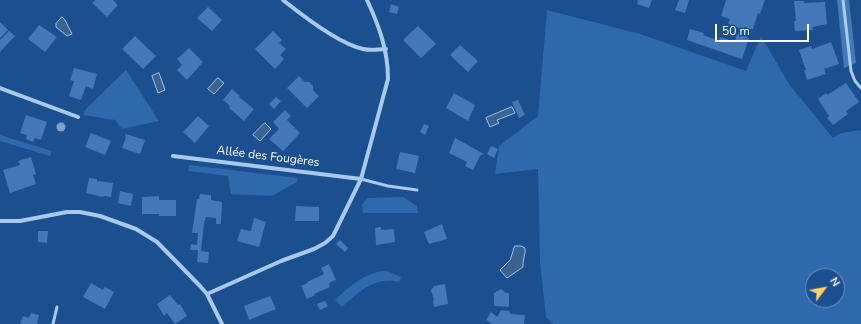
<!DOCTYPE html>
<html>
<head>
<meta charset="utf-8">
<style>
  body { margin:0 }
  #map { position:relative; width:861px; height:324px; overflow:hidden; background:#1b4f8f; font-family:"Nunito Sans",sans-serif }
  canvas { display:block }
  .north { position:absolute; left:805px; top:268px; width:40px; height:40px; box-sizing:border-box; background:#1b4f8f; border:1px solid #7695bc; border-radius:50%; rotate:58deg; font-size:11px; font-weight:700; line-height:16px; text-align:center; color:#fff }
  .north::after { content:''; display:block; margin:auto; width:14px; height:18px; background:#ffd166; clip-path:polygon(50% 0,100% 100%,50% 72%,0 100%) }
  .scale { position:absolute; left:715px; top:24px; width:94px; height:18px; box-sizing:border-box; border:2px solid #fff; border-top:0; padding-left:5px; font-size:12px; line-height:14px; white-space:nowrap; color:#fff; -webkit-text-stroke:3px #1b4f8f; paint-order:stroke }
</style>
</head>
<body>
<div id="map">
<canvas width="861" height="324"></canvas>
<div class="north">N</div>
<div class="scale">50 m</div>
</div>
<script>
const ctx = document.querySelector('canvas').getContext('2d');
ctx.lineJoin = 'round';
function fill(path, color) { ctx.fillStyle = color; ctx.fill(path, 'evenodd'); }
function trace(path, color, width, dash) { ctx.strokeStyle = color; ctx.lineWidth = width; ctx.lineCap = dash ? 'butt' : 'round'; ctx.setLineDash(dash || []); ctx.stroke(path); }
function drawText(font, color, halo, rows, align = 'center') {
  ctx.font = font + ' "Nunito Sans",sans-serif'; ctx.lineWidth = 3; ctx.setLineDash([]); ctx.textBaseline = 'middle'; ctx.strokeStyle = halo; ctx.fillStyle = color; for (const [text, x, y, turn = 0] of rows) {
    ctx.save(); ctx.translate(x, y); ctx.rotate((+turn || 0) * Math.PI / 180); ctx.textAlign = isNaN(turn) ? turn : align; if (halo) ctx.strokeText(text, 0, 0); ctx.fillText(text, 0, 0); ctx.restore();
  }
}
fill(new Path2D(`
  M547,10L640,34L746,71L761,36L789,84L833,138L841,133L861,130V324H553L546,317L540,263L538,169L495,174L499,146L538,116ZM813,276H837V300H813Z
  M126,70L159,121L122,129L115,120L83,115L86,109Z
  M0,135L52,151L50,156L0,141Z
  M189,165L298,178L297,182L272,196L231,194L228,176L188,171Z
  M403,197L417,206L418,213H363L362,204L368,198Z
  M382,271L390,272L401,277L399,282C375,276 360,291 342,307L335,300C349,286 362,275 382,271Z`), '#2e69ad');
const water = new Path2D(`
  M62,17L65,20L72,34L67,36L56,27V24Z
  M159,73L165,90L158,93L152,76Z
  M218,78L224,83L214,94L208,89Z
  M512,107L515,113L497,120L499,123L490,127L486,118Z
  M265,123L271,129L260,141L253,135Z
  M515,246H521L525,248C526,255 522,260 523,267L507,278L500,270L510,260Z`);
fill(water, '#3c6290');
trace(water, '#9cc4f0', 1);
fill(new Path2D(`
  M95,0H113L118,5L107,17L92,3Z
  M638,0H652L649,8L637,4Z
  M679,0H689L685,13L675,10Z
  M726,0H765L760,14L758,13L753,29H750L747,38H749L742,59L687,40L690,29L704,33L703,35L719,41L720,37L735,42L737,34L743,36L747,27H744V30L728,24L730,19L721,16Z
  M837,0H849L856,63L844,68Z
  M794,1H804V3L825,2L827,24L812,27L813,30L795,31L794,21H796Z
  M391,4L399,7L397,14L389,12Z
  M208,7L222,20L212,31L197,18Z
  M0,22L8,30L0,38Z
  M39,25L57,37L45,52L28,39Z
  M418,26L436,44L421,58L403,40Z
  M9,31L15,36L0,52V40Z
  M273,31L282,40L279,43L286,49L280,55L284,59L275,69L255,49Z
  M135,36L156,56L143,69L122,49Z
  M831,42L839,64L824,69L826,74L807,80L804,70H806L799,50L811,46L812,49Z
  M460,45L478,61L468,72L450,55Z
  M189,48L203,62L187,80L177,70L182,65L177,59Z
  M74,68L97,74L93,89L86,86L81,100L69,96L74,81L70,80Z
  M299,76L305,82H309L313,86V90L319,96L307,108L287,88Z
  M846,83L859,102L846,111L848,114L833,125L827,118L829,116L818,99L826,93L827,95Z
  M232,89L240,96L239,97L254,109L244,121L229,108L230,106L223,100Z
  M454,93L475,105L468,121L446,108Z
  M276,97L281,101L274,109L269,104Z
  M518,100L525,115L519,118L512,102Z
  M285,110L291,116L287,120L300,133L283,151L269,139L279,129L273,122Z
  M26,115L47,122L41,140L35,138L33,142L26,139L27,135L20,133Z
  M198,116L209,126L195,143L183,132Z
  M424,124L429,126L425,135L420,132Z
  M91,133L111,141L105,155L85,147Z
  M126,134L145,140L140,154L122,148L126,137L125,136Z
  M455,138L484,154L480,156L473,170L465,166L467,162L449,153Z
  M491,146L498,149L494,158L487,154Z
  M400,152L419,156L415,173L396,169Z
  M31,157L36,174L33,175L36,184L10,193L3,170L20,165L18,161Z
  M89,178L97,179V182L98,181L113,183L111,197L104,196L103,197L86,193Z
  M120,191L133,194L131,206L118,203Z
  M200,194L211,195V200L222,202L221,224H216V218L206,217L204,223L201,251L209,252L208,263L197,262L198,250H190L191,244L197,245L198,233H192L197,199H199Z
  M159,196V200H176V216H159V214H142V197Z
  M296,206L319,207V221H295Z
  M254,218L266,222L259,247L237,241L241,229L251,231Z
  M442,224L447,239L429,244L424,232Z
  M381,227V230L394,229L395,242L376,245L375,228Z
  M38,231H48L47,243L38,242Z
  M340,240L348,248L345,252L336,244Z
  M329,264L336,280L329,283L330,287L314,294L315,295L307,299L301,286L307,283V282L324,274L321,268Z
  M91,283L103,290L105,287L114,292L105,309L83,297Z
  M445,284L448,304L434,307L433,300H434L431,290L434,286Z
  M501,289L506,293H509V307L494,306V293Z
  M170,295L178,305L180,304L187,316L175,324L167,313L164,316L157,304Z
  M270,296L276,309L249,320L244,306Z
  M325,301L328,306L320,310L317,304Z
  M501,310L509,311L510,314L525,315L524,324H492L486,320L491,312L497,317Z
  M31,313L39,315L37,324H20L23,316L29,318Z`), '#4478b7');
trace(new Path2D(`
  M843,0L851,71L855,81L861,88
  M361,179L388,186L417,190
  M53,324L57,307`), '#a9c9ee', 3);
trace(new Path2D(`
  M283,0C303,16 339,44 363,49C371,51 378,49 386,49
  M0,88L78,117
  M173,156L361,179
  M0,221H20L67,212H80L100,216L136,229L157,242L200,286L207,294L222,324
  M207,294L281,261L314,249L325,243L333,236L361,179L388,79C388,50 379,26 367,0`), '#a9c9ee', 4);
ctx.fillStyle = '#7ea0ca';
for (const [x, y] of [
  [61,127]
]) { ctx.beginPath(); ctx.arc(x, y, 4.5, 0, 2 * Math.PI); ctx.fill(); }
drawText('12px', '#fff', '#1b4f8f', [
  ["Allée des Fougères",268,157,7]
]);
</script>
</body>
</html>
